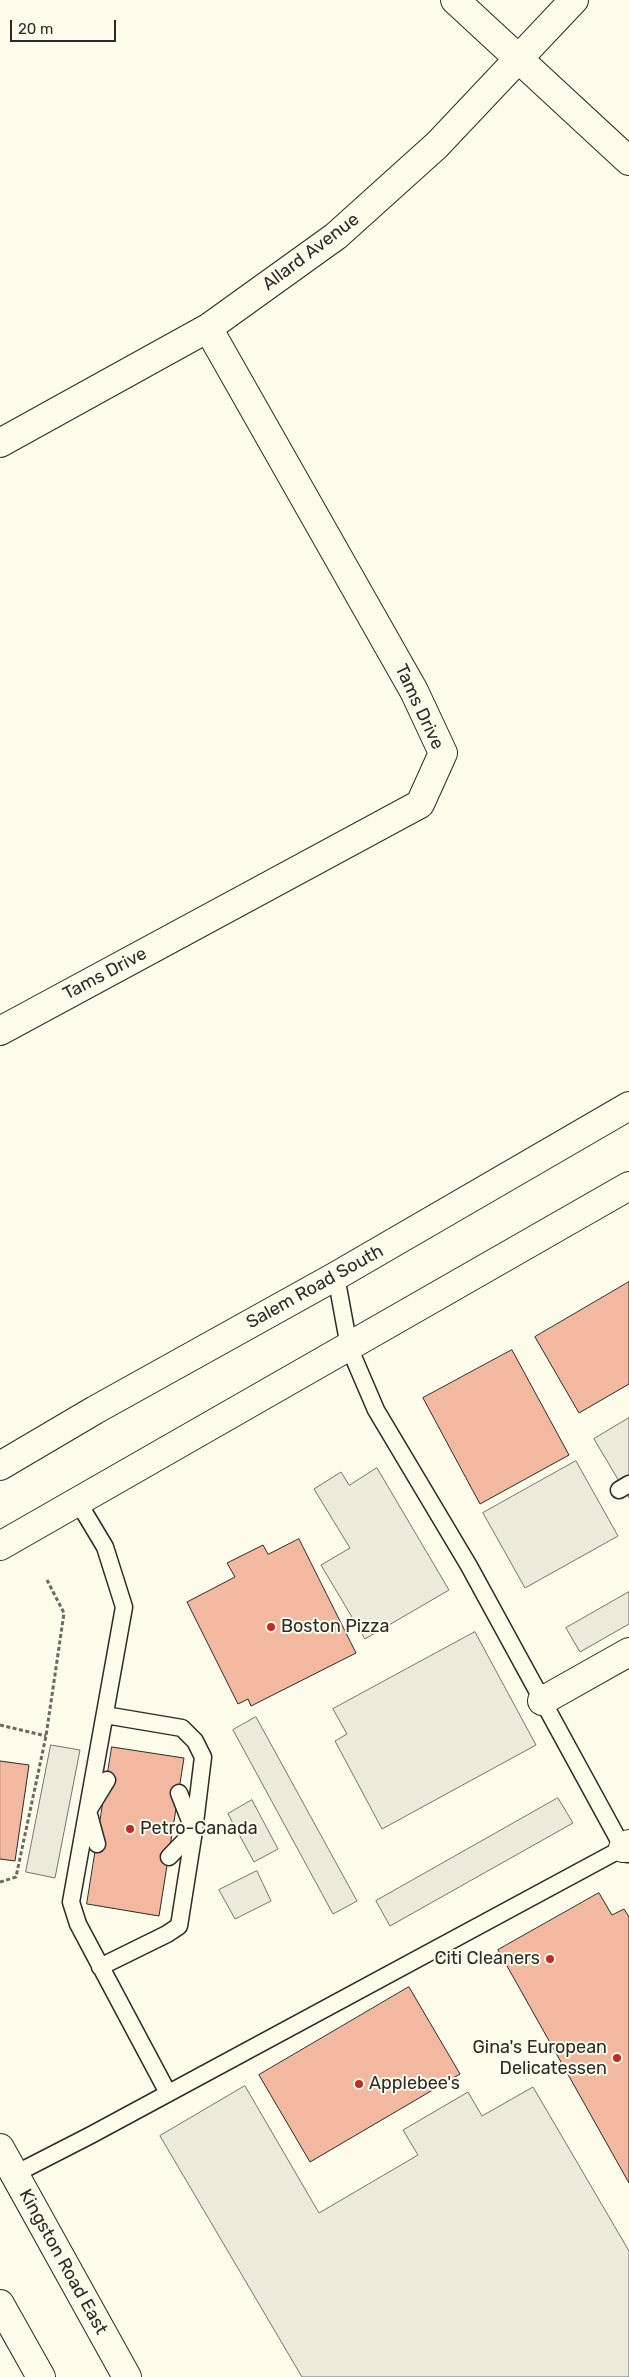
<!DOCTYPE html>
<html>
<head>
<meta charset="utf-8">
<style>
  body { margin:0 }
  #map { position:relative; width:629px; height:2377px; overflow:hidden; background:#fdfbea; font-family:Rubik,sans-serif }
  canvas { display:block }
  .scale { position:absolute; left:10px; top:20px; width:106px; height:22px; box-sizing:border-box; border:2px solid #2b2b2b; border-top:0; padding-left:6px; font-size:15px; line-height:18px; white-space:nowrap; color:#2b2b2b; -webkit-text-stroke:4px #fdfbea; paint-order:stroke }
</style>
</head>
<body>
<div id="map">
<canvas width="629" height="2377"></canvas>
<div class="scale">20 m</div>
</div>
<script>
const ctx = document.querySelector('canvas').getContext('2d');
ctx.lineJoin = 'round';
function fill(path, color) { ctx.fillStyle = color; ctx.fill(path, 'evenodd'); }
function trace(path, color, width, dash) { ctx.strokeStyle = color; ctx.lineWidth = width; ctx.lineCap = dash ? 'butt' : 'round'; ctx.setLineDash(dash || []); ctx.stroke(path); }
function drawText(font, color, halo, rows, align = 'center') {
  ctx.font = font + ' Rubik,sans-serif'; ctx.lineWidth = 4; ctx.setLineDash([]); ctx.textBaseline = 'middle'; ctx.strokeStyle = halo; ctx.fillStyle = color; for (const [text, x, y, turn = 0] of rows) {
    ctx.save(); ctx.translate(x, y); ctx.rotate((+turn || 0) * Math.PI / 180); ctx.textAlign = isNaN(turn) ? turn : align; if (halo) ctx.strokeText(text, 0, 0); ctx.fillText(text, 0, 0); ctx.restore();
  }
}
const parking = new Path2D(`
  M629,1418V1498L594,1439Z
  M576,1461L618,1536L525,1588L483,1513Z
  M377,1468L449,1590L365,1639L321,1565L350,1548L314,1489L341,1472L349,1485Z
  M629,1592V1624L580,1652L566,1628Z
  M475,1632L536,1745L382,1829L335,1741L347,1734L333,1709Z
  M256,1717L357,1901L333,1914L233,1730Z
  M51,1745L80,1750L55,1878L26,1872Z
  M558,1798L573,1823L390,1926L376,1901Z
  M252,1800L278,1849L254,1862L228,1814Z
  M257,1871L271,1901L235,1919L219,1890Z
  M245,2086L319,2213L418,2155L403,2130L468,2092L482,2116L533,2087L629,2251V2377H302L160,2136Z`);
fill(parking, '#eceadb');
trace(parking, '#74746e', 1);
const building = new Path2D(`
  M629,1282V1384L579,1413L535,1337Z
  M512,1350L569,1455L480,1504L423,1398Z
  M299,1539L356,1653L251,1706L248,1699L238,1704L187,1602L235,1577L227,1563L263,1545L268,1554Z
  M112,1747L184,1758L159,1916L87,1904Z
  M0,1761L29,1765L15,1861L0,1859Z
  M599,1893L612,1915L624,1909L629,1917V2183L498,1950Z
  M409,1987L460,2074L310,2162L259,2075Z`);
fill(building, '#f2b8a0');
trace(building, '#2b2b2b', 1);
const service = new Path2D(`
  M336,1276L349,1347L376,1410L469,1566L623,1848
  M619,1490L629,1484
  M78,1502L105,1547L124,1607L71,1902L78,1924L168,2093
  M97,1844L88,1811L107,1780
  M169,1857L194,1831L179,1793
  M100,1967L167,1934L179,1926L194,1831L203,1757L195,1741L182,1728L105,1715
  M15,2174L91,2135L623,1848L627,1854`);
const minor = new Path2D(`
  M455,0L629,161
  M0,443L208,328L336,236L437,145L574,0
  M0,1031L420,804L443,753L414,691L208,328
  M542,1701L629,1652
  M623,1848L629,1844`);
const secondary = new Path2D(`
  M0,1466L95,1410L336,1276L629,1106
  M0,1546L629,1186`);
const primary = new Path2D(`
  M0,2148L127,2377
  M0,2304L41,2377`);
trace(service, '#2b2b2b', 19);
trace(minor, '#2b2b2b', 30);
trace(secondary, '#2b2b2b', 30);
trace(primary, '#2b2b2b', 30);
trace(new Path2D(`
  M0,1725L46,1736
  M0,1882L16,1877L46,1736L64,1613L47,1580`), '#6a6964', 3, [4, 2.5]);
trace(service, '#fdfbea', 16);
trace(minor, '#fdfbea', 28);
trace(secondary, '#fdfbea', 28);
trace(primary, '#fdfbea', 28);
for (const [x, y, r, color] of [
  [271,1627,5,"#c62828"],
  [130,1829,5,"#c62828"],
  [550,1959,5,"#c62828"],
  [617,2058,5,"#c62828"],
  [359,2084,5,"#c62828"]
]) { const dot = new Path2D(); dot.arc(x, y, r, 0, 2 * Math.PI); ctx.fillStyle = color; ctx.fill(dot); trace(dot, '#fdfbea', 2); }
drawText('18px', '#2b2b2b', '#fdfbea', [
  ["Allard Avenue",311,252,-37],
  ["Tams Drive",419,707,65],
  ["Tams Drive",105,974,-28],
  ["Salem Road South",315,1287,-29],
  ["Kingston Road East",63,2262,61]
]);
drawText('18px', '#2b2b2b', '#fdfbea', [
  ["Boston Pizza",281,1627],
  ["Petro-Canada",140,1829],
  ["Citi Cleaners",540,1959,"right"],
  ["Gina's European",607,2048,"right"],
  ["Delicatessen",607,2069,"right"],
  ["Applebee's",369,2084]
], 'left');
</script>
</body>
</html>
